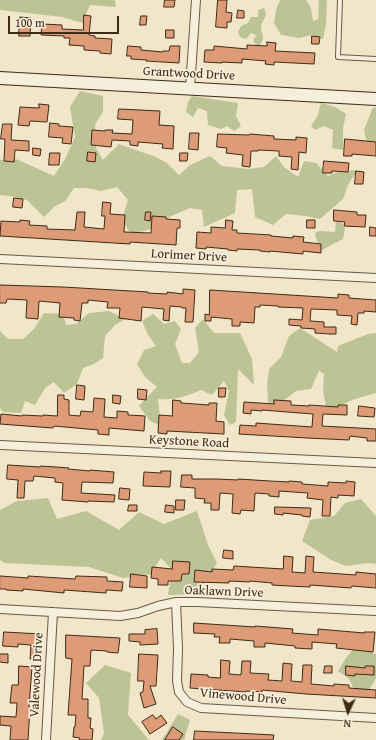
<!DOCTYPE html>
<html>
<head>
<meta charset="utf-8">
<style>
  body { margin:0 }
  #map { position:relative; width:376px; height:740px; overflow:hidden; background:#f1e6c9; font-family:"Gentium Book Plus",serif }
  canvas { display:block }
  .north { position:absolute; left:328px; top:692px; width:40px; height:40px; -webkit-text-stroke:3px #f6efdc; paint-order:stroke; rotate:184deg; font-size:11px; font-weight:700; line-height:16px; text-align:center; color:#3f2a15 }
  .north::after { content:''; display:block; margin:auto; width:14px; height:18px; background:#3f2a15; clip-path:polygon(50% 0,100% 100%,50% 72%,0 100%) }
  .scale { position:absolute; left:8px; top:16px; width:111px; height:18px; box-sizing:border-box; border:2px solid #3f2a15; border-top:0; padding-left:5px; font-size:12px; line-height:14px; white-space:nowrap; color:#3f2a15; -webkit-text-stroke:3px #f6efdc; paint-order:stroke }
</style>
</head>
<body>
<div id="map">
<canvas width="376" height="740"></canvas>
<div class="north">N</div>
<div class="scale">100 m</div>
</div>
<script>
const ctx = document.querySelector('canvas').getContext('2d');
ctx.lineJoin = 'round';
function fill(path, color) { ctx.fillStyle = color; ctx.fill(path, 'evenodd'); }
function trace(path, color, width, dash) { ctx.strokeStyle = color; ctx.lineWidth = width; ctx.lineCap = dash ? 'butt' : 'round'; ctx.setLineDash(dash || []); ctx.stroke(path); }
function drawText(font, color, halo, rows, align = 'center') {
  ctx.font = font + ' "Gentium Book Plus",serif'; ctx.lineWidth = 3.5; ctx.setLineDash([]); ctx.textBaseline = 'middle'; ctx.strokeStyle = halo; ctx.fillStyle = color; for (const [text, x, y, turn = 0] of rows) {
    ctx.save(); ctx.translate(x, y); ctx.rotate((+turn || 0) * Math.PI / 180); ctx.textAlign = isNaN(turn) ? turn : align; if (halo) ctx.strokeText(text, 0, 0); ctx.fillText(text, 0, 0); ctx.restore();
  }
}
fill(new Path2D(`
  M0,0H115L116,7L90,5L82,23L62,17L0,10Z
  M280,0H306L311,8L313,21L318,19L319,0H327L326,24L323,39L312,35L299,38L281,35L274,23L276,10Z
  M264,8L266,14C265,18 262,22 261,26C260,34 268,37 258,47L253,41L256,35L251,33L246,39L240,37L238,32L241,26L248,23L251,17H258V10Z
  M80,91L103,96V112L95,124L96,148L103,160L119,144L156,157L167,163L179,175L190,165L210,156L222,166L248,169L264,167L276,156L284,167L298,177L304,161L316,163L328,176L338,172L357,170L348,185L343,199L320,219L305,216L286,214L273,225L255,217L252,189L237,190L235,213L204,227L202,210L190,208L169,217L153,228L131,235L122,219L128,200L117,187L101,191L87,188H74L65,201L54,207L44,217L27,200L16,197L0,195V160L16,159L54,176L65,159L75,137L70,107Z
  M192,96L238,103L236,116L241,126L234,131L227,126L221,129L208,125L207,111L198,108L193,117L186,112L188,102Z
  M321,103L335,107L346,114L343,128V150L332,148L333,130L324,126L315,130L311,126L318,115Z
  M373,107L376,108V144L373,147L366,139L364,130Z
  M336,222L342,223L345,229L343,239L322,250L318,246L315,233L320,231L335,232Z
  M109,311L125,319L115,325L105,336L103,358L94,364L83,368L77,384L64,393L54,382L45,388L35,405L25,401L21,413L3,412L0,408V331L8,339H23L34,329L44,313L63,314L66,325L76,324L89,313Z
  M153,314L164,324L175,321L181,329L175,344L182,363H190L199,352L195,328L203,319L214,333H240L252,359L254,385L238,369L236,422L230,425L224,415L229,391L224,381L212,395L201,390C184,397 176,400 158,399L161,426L150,421L139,406L146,398L157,387L145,377L137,364L144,350L156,346L148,335L142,321Z
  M300,328L337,352L338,346L368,334L376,333V393L355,399L334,408L326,406L323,391L324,374L319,371L311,389L296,391L275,407L268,402L267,385L269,369L281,357L289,336Z
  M48,498L57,519L86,511L119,530L139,512L164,524L197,511L208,545L217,563L206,581L195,594L168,595L172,570L161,558L151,574L123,578L89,567L5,563L0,560V510L17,501Z
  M361,499L376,516V564L368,563L346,566L331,560L302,541L310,520L334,516L345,503Z
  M355,647L376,654V678L368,692L355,691L349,679L338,671L346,658Z
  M105,665L131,673L128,715L149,740H101L104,733L99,698L86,683Z
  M178,714L190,720L184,740H162Z`), '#bcc495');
const building = new Path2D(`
  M165,0H175L174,7H164Z
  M218,0H227L226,12L232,13L231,22H227V28L216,27Z
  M238,10L244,11V18H237Z
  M84,15L91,16L89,35L95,36V38L112,39L111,54L100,53V51L84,50V46L69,45L70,38H64V36L41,35L42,24L62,25V29L83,30Z
  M141,16H147L146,25H140Z
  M20,17L31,18L30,36H19Z
  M166,30H174V38H166Z
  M312,36L320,37L319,44H312Z
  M267,42L276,43L275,51L315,53L314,64L274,62V65L265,64L266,61L242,59V63L222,62V63L204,62L205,50H214V46L247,49V45L267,46Z
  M128,46L141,47V50L163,52V51H169L170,46H180L179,63L146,61L147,60L131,59V56H127Z
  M39,104L49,105L47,122L30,121L29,126L18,125L20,107L39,108Z
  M119,109L160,111L159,125L174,126L173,149L162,148L163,144L138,142V146L130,145V141L112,140L111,147L91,145L92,130L105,131V130H113L112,133L132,134L133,120L118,119Z
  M50,123L59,124V126L73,127L71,144L62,143L63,138L49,137Z
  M3,124H12L11,140L29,141V151L15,150L14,162L4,161L5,139H1Z
  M190,133H199L198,150L189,149Z
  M218,134L249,135L250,134L274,136V139L296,140V137L307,138L306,153L299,152L298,170L291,169L292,157L279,156V151L258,150V151H251L250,167L242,166L243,155L226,153L227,148L217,147Z
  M345,139L376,142V156L352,154V156H344Z
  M33,148L41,149L40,156L33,155Z
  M88,152L96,153L95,162L87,161Z
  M50,153H60L59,165H49Z
  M180,153H188L187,161H180Z
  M324,161L349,163L348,172L332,171V173H323Z
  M356,171L364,172L363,184H355Z
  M14,198L23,199L22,208L13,207Z
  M103,202L111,203L110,214L125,215L124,232L151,233L152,216L166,217V219L180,220V228H177L176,245L145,243L130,242V244L0,236L1,221L20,222V220L30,221L29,225L47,226V229L75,230L77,212H85L84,227L104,229L105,216H102Z
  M334,210L357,212V215H366L365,227L344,226L345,222L334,221Z
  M146,212H151L150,221L145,220Z
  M226,220L233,221L232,230H237V233L271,235V236L293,238V236L304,237L303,242L321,244V253L303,251V254L270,251V252L260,251V250L237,249V251L228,250V249L206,247V249L196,248L197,232L211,233V227L225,228Z
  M307,220H315V228H307Z
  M370,227L376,228V236H370Z
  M0,285L63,287L148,292V293L167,294V292L183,294V289L195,290L193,322H185L186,308H182V307L170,306L169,321L163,320L164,309L142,307L141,321L119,318L120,308H107L108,302L88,300V303H82L80,321L74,320V318L59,317L60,303L39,301L38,319L26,318L27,300L7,299L6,303H0Z
  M210,290L338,298V294L349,295V298L376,300V312L364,311V313H358L357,325L351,324L352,316L337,315V310L311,309L310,321L324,322V327H336V334H330L315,333V329L301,328V326L289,325V319L302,320L303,308L278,307V306L260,305V307H255L254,323L240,322V326H232V319L211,317V321H205V314L209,315Z
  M77,385L85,386L84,400L76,399Z
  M219,388H226L225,397H219Z
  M138,389L147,390L146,400L138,399Z
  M58,395H64V399L69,400V415L80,416L81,411L93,412L94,398L105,399L104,417L117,418V411L128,412V415L145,416L144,431L109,428V435L98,434V430L54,426L53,428L0,424L1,414L22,416V415L43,416V415L57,416Z
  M113,395L121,396L120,404L113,403Z
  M173,400L181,401V403L209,405V403H217L216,421L224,422V434L167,431V434L158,433L159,415L172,416Z
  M274,400L291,401V405L309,406V405L338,407V405H347V415L323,414L322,426L376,429V441H367V438L350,436L349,440L307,438L239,434L240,425L256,426V423L312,427L313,414L262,410V411L251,410V414L243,413L244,402L274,404Z
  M359,406L375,408L374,417L358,416Z
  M8,465L40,467V466L56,467L69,468L68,469L90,471V470L114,472L113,483L82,482L81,493L115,495L114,502L88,501V502L62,500L63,483L55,482V478L34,476L33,481H25L24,498H17L18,480L7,479Z
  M161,471H171L170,487L143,486L144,472L161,473Z
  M182,475H192V479H217L238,480V479L270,481L289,482V481L302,482V484L328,486V482L346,483V481L355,482L354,496L338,495V498L331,497L330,516H322L323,500L307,498L308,493L279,491V497L269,496V494L255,493L254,511L241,510L240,514L232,513L233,494L220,493L219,510H211V503H204L205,499L195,498V488L181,487Z
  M120,488L130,489L129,500L119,499Z
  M176,500H185L184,510H176Z
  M129,505H137V511H128Z
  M166,505L174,506V513L165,512Z
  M275,507L311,508L310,517L302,516V515L283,513V515L275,514Z
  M224,550L233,551V559L223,558Z
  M284,556L293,557L292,572L305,573L306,556L314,557L313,572L356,575V572L376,574V588L352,586L351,588L310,585V587L289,586L272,585V583L250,581V582L229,581V583L194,582L195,570L212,572V569L233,570L234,566L283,569Z
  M173,561L190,562L189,574H182L181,581H168V585H158V579L151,578L152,567L172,569Z
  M131,574L147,576V588L130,587Z
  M0,576L28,578V576L75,579L76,576L107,577V581L123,582L122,591L106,590V593L64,590V593L23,589V591L6,590V589H0Z
  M194,623L255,627V626L293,629L292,633L318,635V629L364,633V632H375L373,652L336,648L337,644L312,642V649L295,648V646L265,643V647H254V641L230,639V643H219L220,637H214L215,634L194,633Z
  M157,629L158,644L140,645V642L129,641V634H145V630Z
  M4,632L41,634L38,659H30L31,645L18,644V647L3,646Z
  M66,635L120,638L118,653L107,652V651L91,650L90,666H84L82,699H88V718H91L90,728L93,729L92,740H79L80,738L73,737L74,727H75L76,715H68L72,659L66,658Z
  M0,654H8V663L0,662Z
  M139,654L158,655L156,686H150L156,704L144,708L140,693L143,692L144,681H138Z
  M221,660L230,661L229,674L241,675L242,661H251L250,673L269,674L268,680L282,681L283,663L292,664L291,681L302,682L303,665H312L311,684L334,686V684L349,685V688L376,690V698L306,694L262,690V692L246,691V692L190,688L191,674L208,675V677L220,678Z
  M19,666L32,667L29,707H30L28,740H10L11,726L0,725V716L16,717L17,703H10L12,685H18Z
  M325,666H332V673H324Z
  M346,666L365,668V666H374V675L355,674V676L346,675Z
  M153,715L156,719L161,715L167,723L150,734L142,722Z
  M173,727L183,734L179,740H165Z
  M195,731L274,735L273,740H194Z`);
fill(building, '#de9b77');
trace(building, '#3f2a15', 1);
const lane = new Path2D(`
  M340,0L338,57L376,59`);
const street = new Path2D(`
  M190,88L196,0
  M0,259L376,278
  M0,445L376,463
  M176,602L178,649L177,681L179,692L187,702L201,708L376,718
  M0,609L120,616L138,613L158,606L176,602H197L376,611
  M46,740L53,612`);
const secondary = new Path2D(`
  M0,78L376,99`);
trace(lane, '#6c5942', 6);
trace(street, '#6c5942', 10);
trace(secondary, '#3f2a15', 14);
trace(lane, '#f6efdc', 4);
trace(street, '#f6efdc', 8);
trace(secondary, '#f6efdc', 12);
drawText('13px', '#3f2a15', '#f6efdc', [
  ["Grantwood Drive",189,74,3],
  ["Lorimer Drive",189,256,3],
  ["Keystone Road",189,442,3],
  ["Oaklawn Drive",224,592,2],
  ["Valewood Drive",37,675,-87],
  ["Vinewood Drive",243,697,5]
]);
</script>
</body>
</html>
